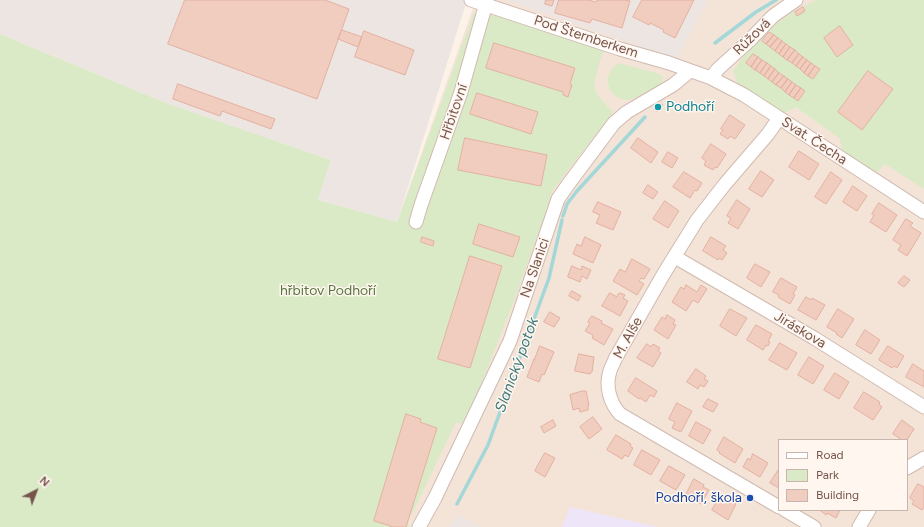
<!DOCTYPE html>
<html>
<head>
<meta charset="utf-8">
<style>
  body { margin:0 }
  #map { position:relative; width:924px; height:527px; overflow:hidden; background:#fcf2e8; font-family:Figtree,sans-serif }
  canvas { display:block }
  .legend { position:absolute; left:778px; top:439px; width:130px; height:72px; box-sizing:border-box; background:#fff6ef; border:1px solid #c8b6ae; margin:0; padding:5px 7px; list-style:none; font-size:12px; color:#76554c }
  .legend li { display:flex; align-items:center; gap:8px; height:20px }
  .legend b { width:20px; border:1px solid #c8b6ae }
  .north { position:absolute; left:16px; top:471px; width:40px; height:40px; -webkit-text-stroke:3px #fff6ef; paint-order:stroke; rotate:42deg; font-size:11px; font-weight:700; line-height:16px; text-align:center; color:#76554c }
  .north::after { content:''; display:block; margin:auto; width:14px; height:18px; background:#76554c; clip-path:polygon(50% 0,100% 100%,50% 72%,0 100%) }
</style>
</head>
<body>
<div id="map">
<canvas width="924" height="527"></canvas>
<ul class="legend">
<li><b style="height:5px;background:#fff"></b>Road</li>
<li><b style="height:11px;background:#daeac6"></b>Park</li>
<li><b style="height:11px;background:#f1cdc0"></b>Building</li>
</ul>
<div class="north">N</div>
</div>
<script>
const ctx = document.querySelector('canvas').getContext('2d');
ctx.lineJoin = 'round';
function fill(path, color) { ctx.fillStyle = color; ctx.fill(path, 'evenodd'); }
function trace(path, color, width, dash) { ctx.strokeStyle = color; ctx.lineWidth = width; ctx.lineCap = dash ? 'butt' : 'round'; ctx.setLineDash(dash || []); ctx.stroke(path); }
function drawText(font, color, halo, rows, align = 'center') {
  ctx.font = font + ' Figtree,sans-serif'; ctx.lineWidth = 3; ctx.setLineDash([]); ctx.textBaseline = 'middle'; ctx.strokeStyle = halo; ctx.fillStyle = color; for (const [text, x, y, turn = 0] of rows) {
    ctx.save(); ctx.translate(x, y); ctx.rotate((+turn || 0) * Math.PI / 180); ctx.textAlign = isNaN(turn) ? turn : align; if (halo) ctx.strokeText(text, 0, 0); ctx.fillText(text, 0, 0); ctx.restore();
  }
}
fill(new Path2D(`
  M476,0H924V527H349L397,222ZM779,440H907V510H779Z`), '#f4e3d7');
fill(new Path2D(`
  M0,0H467L397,222L318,200L331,160L166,103L0,34Z
  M506,0H708L677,59Z
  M458,514L481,527H449Z`), '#ede5e1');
fill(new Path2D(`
  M570,507L658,527H562Z`), '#efe5f9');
fill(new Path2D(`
  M816,0H924V189L885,164L875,174L842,151L840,139L796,107L784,113L738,85L733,71L760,35L793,12Z
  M474,13L498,16L603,51C601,60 593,81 595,89C597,96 608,107 613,112L552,191L543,220L514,301L465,425L456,422L408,522L409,527H0V34L166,103L331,160L318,200L397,222Z
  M619,63L660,74L663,77L662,85L638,97L628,100L621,99L615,96L610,90L607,80L611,69Z`), '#daeac6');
trace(new Path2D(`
  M715,43L756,12L776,0
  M563,216L567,204L577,191L645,117
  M457,504L488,445L549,278L562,220`), '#a3d7d8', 3.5);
const building = new Path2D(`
  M185,0H325L349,9L317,99L168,44Z
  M546,0H554L552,6L545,4Z
  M559,0H588L596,2L597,0H625L630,1L622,28L592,19L590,23L555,13Z
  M642,0H694L675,38L663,32L664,30L650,23L649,25L633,17Z
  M803,7L805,11L797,16L795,12Z
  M840,26L853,45L837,57L824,38Z
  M342,30L362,37L358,47L338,39Z
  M364,31L414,50L405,75L355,57Z
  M769,32L774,35L766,44L762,41Z
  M774,35L778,38L770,47L766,44Z
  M778,38L782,41L775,51L770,47Z
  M782,41L786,44L779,54L775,51Z
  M494,43L575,68L570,84L572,85L568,97L563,95V92L486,68Z
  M786,44L790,47L783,57L779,54Z
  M790,47L795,50L787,60L783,57Z
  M795,50L799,54L792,63L787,60Z
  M753,54L758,57L751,67L746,63Z
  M799,54L803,57L796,66L792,63Z
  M758,57L762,60L755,70L751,67Z
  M803,57L807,60L800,69L796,66Z
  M762,60L767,63L760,73L755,70Z
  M807,60L811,63L804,73L800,69Z
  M767,63L771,66L764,76L760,73Z
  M811,63L815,66L808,76L804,73Z
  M771,66L775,69L768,79L764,76Z
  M815,66L820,69L813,79L808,76Z
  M775,69L779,73L772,82L768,79Z
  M868,71L893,89L862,130L838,112Z
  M779,73L784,76L776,85L772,82Z
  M784,76L788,79L781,88L776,85Z
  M788,79L792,82L785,92L781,88Z
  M792,82L796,85L789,95L785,92Z
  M178,84L275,119L271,129L222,111L220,116L173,99Z
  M796,85L801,88L794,98L789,95Z
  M801,88L805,91L798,101L794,98Z
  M477,93L538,112L531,134L470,114Z
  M660,103L663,105L657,112L654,109Z
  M730,115L745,125L735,139L730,136L728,139L720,134L723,130L721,129Z
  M465,138L547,155L541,186L458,170Z
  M638,138L658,152L651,163L631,148Z
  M711,144L726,154L717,168L715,167L713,170L704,165L706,161L702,158Z
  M799,151L819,164L809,180L789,167Z
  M668,152L678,158L672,168L662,162Z
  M761,171L774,180L762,197L749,189Z
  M684,172L702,183L697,191L695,190L690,198L673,187Z
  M831,172L842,180L826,204L815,197Z
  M648,185L658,192L653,199L643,193Z
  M853,186L867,196L857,211L843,202Z
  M737,200L750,209L738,229L728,223L731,218L727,216Z
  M665,201L679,211L668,228L653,219Z
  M598,202L621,212L613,230L596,223L600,215L593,212Z
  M879,203L897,215L886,232L870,222L874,215L872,214Z
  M906,219L913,223L910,226L921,233L907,256L898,250L901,245L893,240Z
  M479,224L520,237L513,257L473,244Z
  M422,237L434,241L433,246L421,242Z
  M585,237L601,245L593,263L573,254L577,244L581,246Z
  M711,237L726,246L723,250L727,253L722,260L719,258L718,260L703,251Z
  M470,256L502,266L470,368L438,359Z
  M632,259L650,269L644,279L641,278L639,281L644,284L637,295L613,281L620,269L625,272Z
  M755,264L770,272L761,287L747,278Z
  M572,266L581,270L582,266L591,270L587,279L582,276L580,282L568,277Z
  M904,276L910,280L904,287L898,283Z
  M781,278L797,287L793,294L795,295L790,304L778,297L779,295L773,292Z
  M686,285L697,292L701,285L707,289L698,303L693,300L686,311L672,302L681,287L684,289Z
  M572,291L581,296L578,301L569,296Z
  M610,293L617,297L618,294L620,293L625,295L623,298L628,301L620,316L602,306Z
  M806,297L811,300L812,298L825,305L816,320L798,310Z
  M730,309L747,318L736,336L720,326Z
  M838,309L854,319L842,338L836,334L837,333L827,327Z
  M550,312L560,318L554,327L544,322Z
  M667,315L675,320L673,324L676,325L668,339L654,330L662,317L665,319Z
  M592,316L602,321L601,323L613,329L604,345L592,338L593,335L585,331L590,323L588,322Z
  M756,325L772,334L768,341L770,342L768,346L766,345L763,350L747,340Z
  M865,330L880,340L871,354L856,345Z
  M780,343L797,353L787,370L769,360Z
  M647,344L651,347L653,344L660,348L658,351L661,353L653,367L637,358Z
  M540,346L554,352L544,375L542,374L539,382L527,377L534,359V360Z
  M888,346L904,356L897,368L894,366L892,368L879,360Z
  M579,354L594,357L592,372H591L590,374L575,371Z
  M809,357L824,366L813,384L798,375Z
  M913,364L924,371V387L906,377Z
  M696,369L706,376L704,379L708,381L704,387L700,385L698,389L687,382Z
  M835,373L849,382L839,399L824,390Z
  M636,378L657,391L654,397L650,395L646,402L640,398L639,399L628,391Z
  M582,391H586L589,405L588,406V410L580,412L579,408L573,410L570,395Z
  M864,392L880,402L879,404L882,407L873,420L854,408Z
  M708,399L718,404L713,412L703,407Z
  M677,403L692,411L681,432L672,428L675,422L669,419Z
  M406,414L421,419L420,422L437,428L406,527H390L391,526L374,521Z
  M593,417L602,429L589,439L580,427Z
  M553,420L556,426L544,433L541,427Z
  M902,420L914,429L907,440H902L893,434Z
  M696,422L711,430L703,444L689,436Z
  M616,435L631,444L630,446L633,448L628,457L625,455L622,459L607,450Z
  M724,437L743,449L735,463L719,453L720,452L717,450Z
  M642,450L660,460L651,475L634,465Z
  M545,453L555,458L545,477L535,471Z
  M753,454L768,463L760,477L743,467L748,458L750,460Z
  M669,466L685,475L676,490L660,481Z
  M779,469V488L770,483Z
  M694,479L704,485L703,487L709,490L701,504L686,495Z
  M918,484L924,487V507L922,510L912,504L914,501L910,498Z
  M721,495L736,504L728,520L712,510Z
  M821,510H840L836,518L827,513L826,515L821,511Z`);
fill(building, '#f1cdc0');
trace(building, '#e4b1a1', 1);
const street = new Path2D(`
  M471,0L620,49L669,63L711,78L744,95L924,212
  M711,78L718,69L749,41L773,16L796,0
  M779,118L768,134L725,184L697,220L663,275L615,359C614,363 611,367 610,371C605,386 610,403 620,414L779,507
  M416,222L421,205L461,92L487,0
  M675,257L814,338L924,407
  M907,468L924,458
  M785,510L814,527
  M419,527L435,498L510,341L558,199L567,186L614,123L627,112L673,85L690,71
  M859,527L869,510`);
trace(street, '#d0bab0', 15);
trace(street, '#fff', 13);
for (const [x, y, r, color] of [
  [658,107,4,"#0f9aa8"],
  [750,498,4,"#1a4fb4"]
]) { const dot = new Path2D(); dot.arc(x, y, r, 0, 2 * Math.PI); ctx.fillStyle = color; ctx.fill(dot); trace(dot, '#fff6ef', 1.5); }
drawText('14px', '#76554c', '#fff6ef', [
  ["Pod Šternberkem",586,37,18],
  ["Růžová",752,37,-44],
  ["Hřbitovní",454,112,-71],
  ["Svat. Čecha",814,141,33],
  ["Na Slanici",535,268,-71],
  ["Jiráskova",800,330,31],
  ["M. Alše",628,338,-61]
]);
drawText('14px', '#0d838f', '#fff6ef', [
  ["Podhoří",666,107]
], 'left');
drawText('14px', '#587641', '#fff6ef', [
  ["hřbitov Podhoří",328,291]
]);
drawText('14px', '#164399', '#fff6ef', [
  ["Podhoří, škola",742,498]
], 'right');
drawText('italic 15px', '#40797b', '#fff6ef', [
  ["Slanický potok",517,365,-70]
]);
</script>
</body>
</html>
